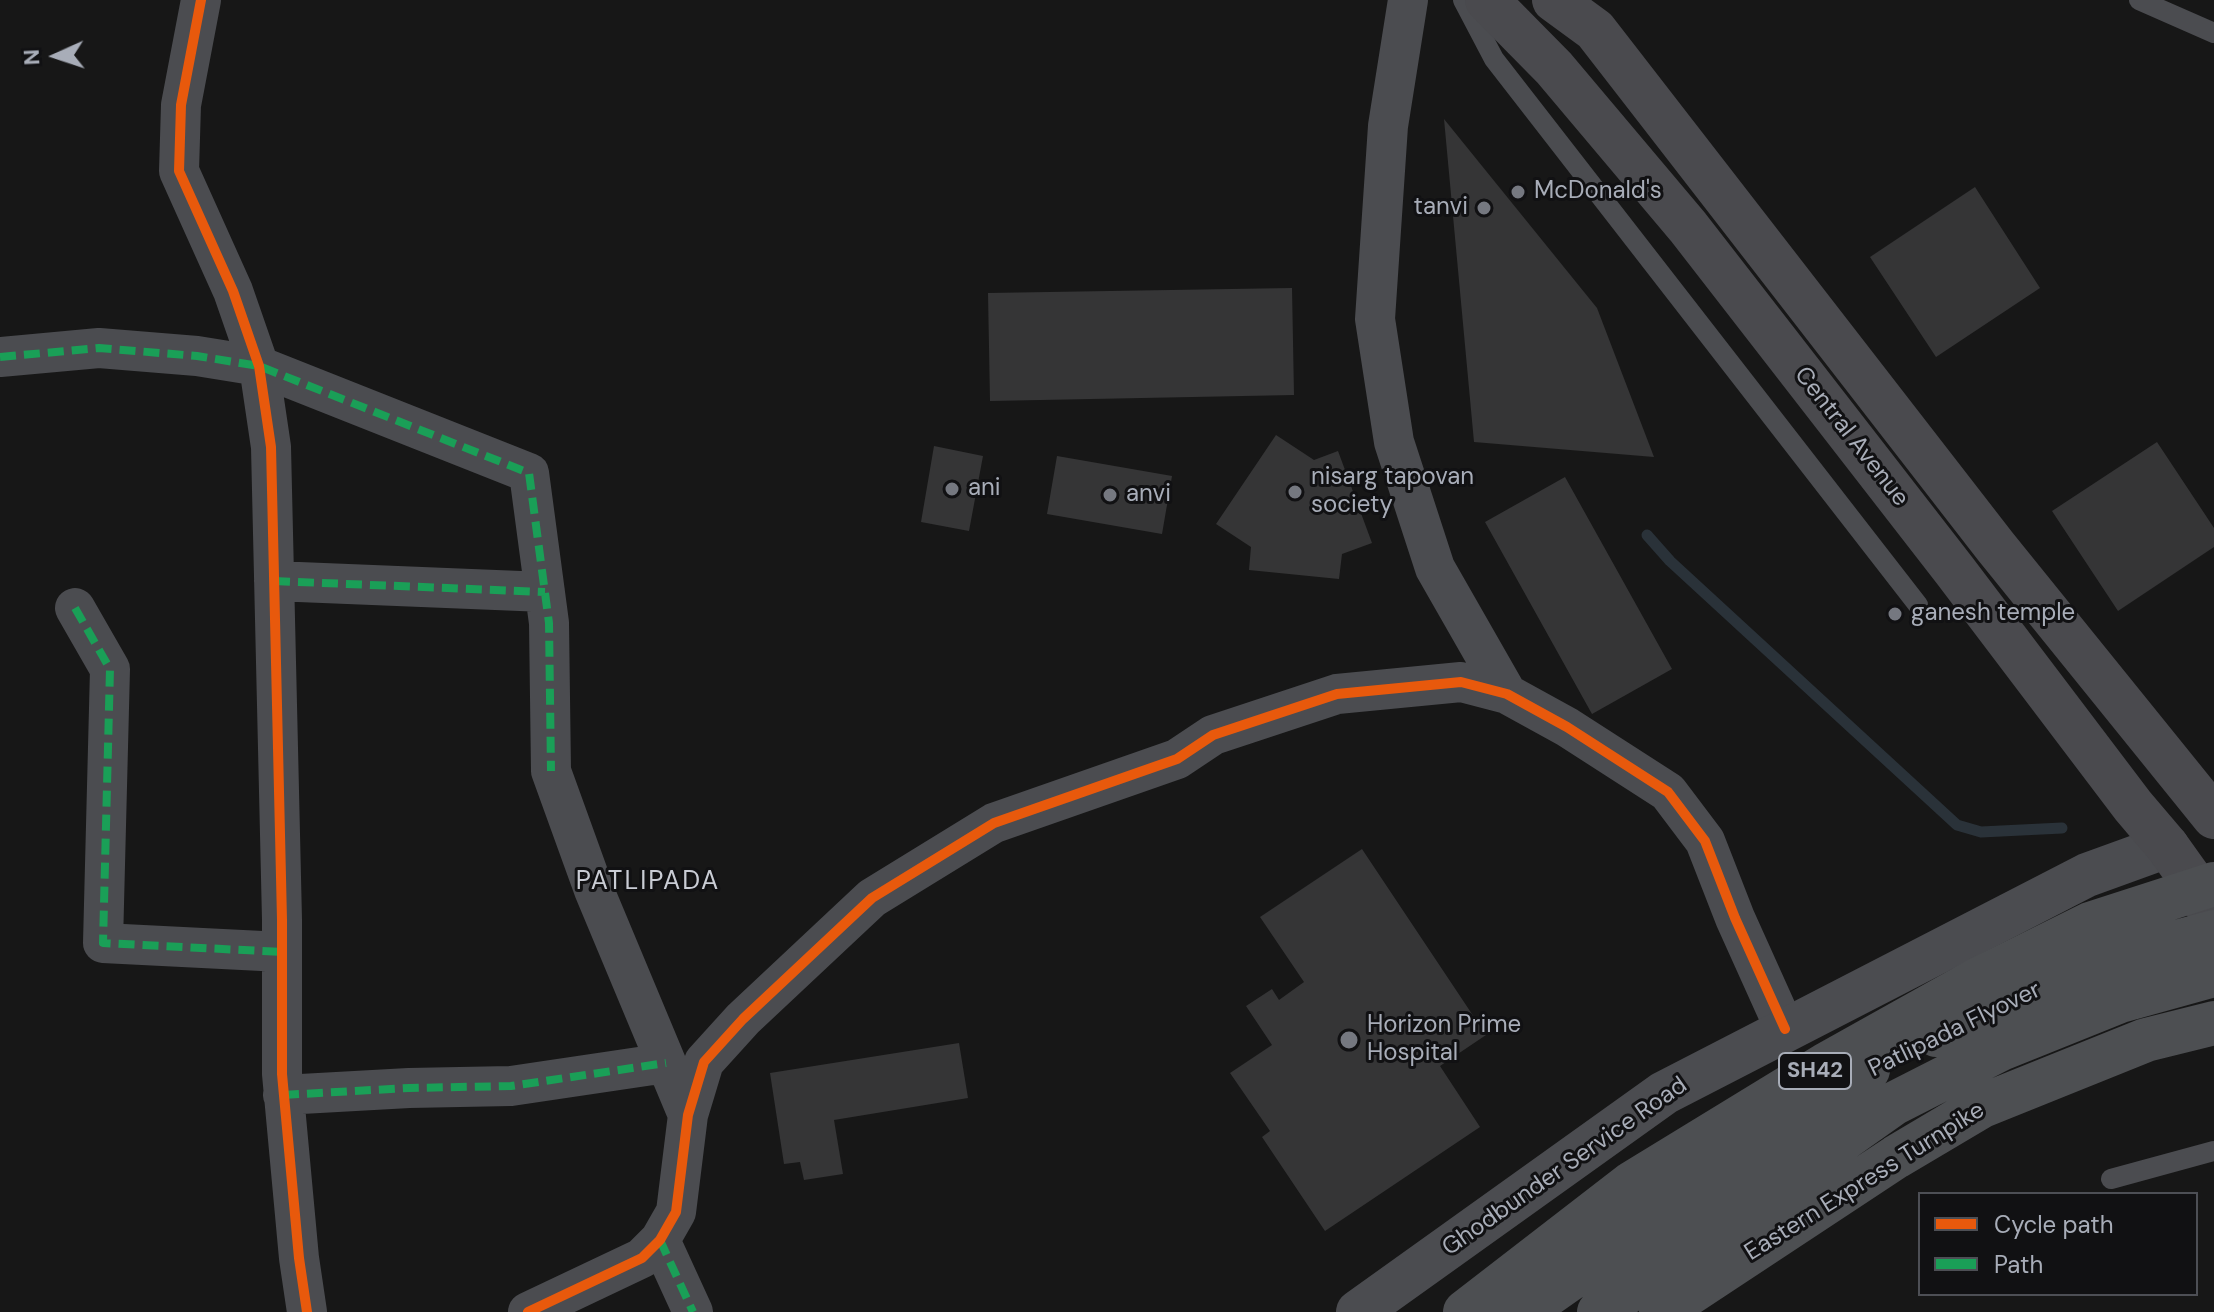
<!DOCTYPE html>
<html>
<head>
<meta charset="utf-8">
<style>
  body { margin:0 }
  #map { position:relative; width:2214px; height:1312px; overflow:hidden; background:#171717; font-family:"DM Sans",sans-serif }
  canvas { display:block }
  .legend { position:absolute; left:1918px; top:1192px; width:280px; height:104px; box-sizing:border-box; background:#111113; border:2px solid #4d4f55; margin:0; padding:10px 14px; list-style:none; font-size:24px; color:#a8adb8 }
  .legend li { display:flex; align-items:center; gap:16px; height:40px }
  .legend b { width:40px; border:2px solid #4d4f55 }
  .north { position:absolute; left:16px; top:16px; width:80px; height:80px; -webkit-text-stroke:6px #111113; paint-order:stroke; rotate:267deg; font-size:22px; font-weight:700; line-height:32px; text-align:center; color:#a8adb8 }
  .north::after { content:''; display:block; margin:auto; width:28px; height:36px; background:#a8adb8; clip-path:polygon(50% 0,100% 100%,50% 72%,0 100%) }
</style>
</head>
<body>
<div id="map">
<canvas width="2214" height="1312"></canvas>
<ul class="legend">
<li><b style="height:10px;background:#e8590c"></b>Cycle path</li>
<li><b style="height:10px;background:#1a9f57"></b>Path</li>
</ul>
<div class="north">N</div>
</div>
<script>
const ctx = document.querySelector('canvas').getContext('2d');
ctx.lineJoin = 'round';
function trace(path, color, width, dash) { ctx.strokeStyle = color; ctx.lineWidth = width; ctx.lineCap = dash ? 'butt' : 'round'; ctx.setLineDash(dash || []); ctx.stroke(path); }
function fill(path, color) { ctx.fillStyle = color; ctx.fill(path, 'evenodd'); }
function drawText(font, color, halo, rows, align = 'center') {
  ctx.font = font + ' "DM Sans",sans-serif'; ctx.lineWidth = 6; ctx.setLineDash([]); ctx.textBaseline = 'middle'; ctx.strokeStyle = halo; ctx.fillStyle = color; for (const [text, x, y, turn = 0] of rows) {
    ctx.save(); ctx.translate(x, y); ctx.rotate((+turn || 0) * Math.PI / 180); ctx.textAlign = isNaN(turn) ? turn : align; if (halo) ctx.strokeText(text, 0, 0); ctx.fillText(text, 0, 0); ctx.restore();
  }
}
trace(new Path2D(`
  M1647,535L1670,561L1957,825L1981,832L2062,828`), '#2a3239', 11);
fill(new Path2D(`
  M1444,119L1597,308L1654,457L1474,442Z
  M1975,187L2040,288L1936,357L1870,257Z
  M1292,288L1294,395L990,401L988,293Z
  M1276,435L1314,460L1338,451L1372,543L1342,554L1339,579L1249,570L1251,547L1216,524Z
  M2157,442L2214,528V547L2118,611L2052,511Z
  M934,446L983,456L969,531L921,522Z
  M1057,456L1172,476L1162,534L1047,514Z
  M1565,477L1672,669L1592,714L1485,522Z
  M1362,849L1486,1035L1440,1066L1480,1127L1325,1231L1262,1137L1270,1131L1230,1073L1272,1045L1246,1006L1272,989L1279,1000L1304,982L1260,917Z
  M959,1043L968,1098L834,1120L843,1174L804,1180L800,1162L784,1164L770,1073Z`), '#353536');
trace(new Path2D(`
  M1463,0L1494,59L1918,605
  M2139,0L2214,33
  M2111,1179L2214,1151`), '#4b4c50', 20);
trace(new Path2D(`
  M201,0L181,105L179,171L233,291L259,366L271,447L282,920V1074L299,1258L307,1312
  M1408,0L1388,126L1375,319L1394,442L1435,568L1507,694
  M0,357L99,348L197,356L259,366L529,473L549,623L551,771L594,890L688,1115
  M274,581L545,592
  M75,608L110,669L103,943L282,952
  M283,1095L409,1088L511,1086L666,1063
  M660,1240L693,1312
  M528,1312L642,1258L660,1240L676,1212L688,1115L704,1062L743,1019L872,898L994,823L1177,759L1213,735L1337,694L1461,682L1507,694L1567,727L1668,792L1705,841L1735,918L1785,1029`), '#4b4c50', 40);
trace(new Path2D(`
  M1358,1312L1664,1093L2087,875L2167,846`), '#4b4c50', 44);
trace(new Path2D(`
  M1487,0L1554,68L1688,227L1955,571L2133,806L2167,846L2197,888L2214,919
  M1554,0L1595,30L1995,546L2214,817`), '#4a4a4e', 44);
trace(new Path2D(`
  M1936,1035L1984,1010L2106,961L2214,932
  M1465,1312L1632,1183L1825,1065L1977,980L2090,924L2214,884
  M1523,1312L1868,1070
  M1599,1312L1893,1104L2003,1048L2120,1001L2214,975
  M1661,1312L1896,1157L1982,1106L2146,1040L2214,1023`), '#4d4f52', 44);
trace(new Path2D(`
  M0,357L99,348L197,356L259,366L529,473L549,623L551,771
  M274,581L545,592
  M75,608L110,669L103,943L282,952
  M283,1095L409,1088L511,1086L666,1063
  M660,1240L693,1312`), '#1a9f57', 8, [16, 8]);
trace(new Path2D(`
  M201,0L181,105L179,171L233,291L259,366L271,447L282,920V1074L299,1258L307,1312
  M528,1312L642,1258L660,1240L676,1212L688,1115L704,1062L743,1019L872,898L994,823L1177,759L1213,735L1337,694L1461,682L1507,694L1567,727L1668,792L1705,841L1735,918L1785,1029`), '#e8590c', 10);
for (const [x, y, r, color] of [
  [1518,192,8,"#757880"],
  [1484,208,8,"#757880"],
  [952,489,8,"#757880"],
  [1295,492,8,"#757880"],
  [1110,495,8,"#757880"],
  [1895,614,8,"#757880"],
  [1349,1040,10,"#757880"]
]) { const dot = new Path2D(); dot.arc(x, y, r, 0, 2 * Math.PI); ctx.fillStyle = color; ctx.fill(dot); trace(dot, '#111113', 3); }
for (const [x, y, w] of [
  [1815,1071,72]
]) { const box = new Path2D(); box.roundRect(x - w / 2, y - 18, w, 36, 6); ctx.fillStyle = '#111113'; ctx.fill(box); trace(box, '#a8adb8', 2); }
drawText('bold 22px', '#a8adb8', null, [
  ["SH42",1815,1071]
]);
drawText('24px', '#a8adb8', '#111113', [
  ["McDonald's",1534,192],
  ["tanvi",1468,208,"right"],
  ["nisarg tapovan",1311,478],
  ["society",1311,506],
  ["ani",968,489],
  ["anvi",1126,495],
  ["ganesh temple",1911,614],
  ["Horizon Prime",1367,1026],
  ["Hospital",1367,1054]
], 'left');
drawText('24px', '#a8adb8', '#111113', [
  ["Central Avenue",1851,437,52],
  ["Patlipada Flyover",1955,1030,-26],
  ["Ghodbunder Service Road",1565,1167,-35],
  ["Eastern Express Turnpike",1865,1182,-32]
]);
ctx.letterSpacing = '2px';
drawText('26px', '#c9ccd4', '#111113', [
  ["PATLIPADA",648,882]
]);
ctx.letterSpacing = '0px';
</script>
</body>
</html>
